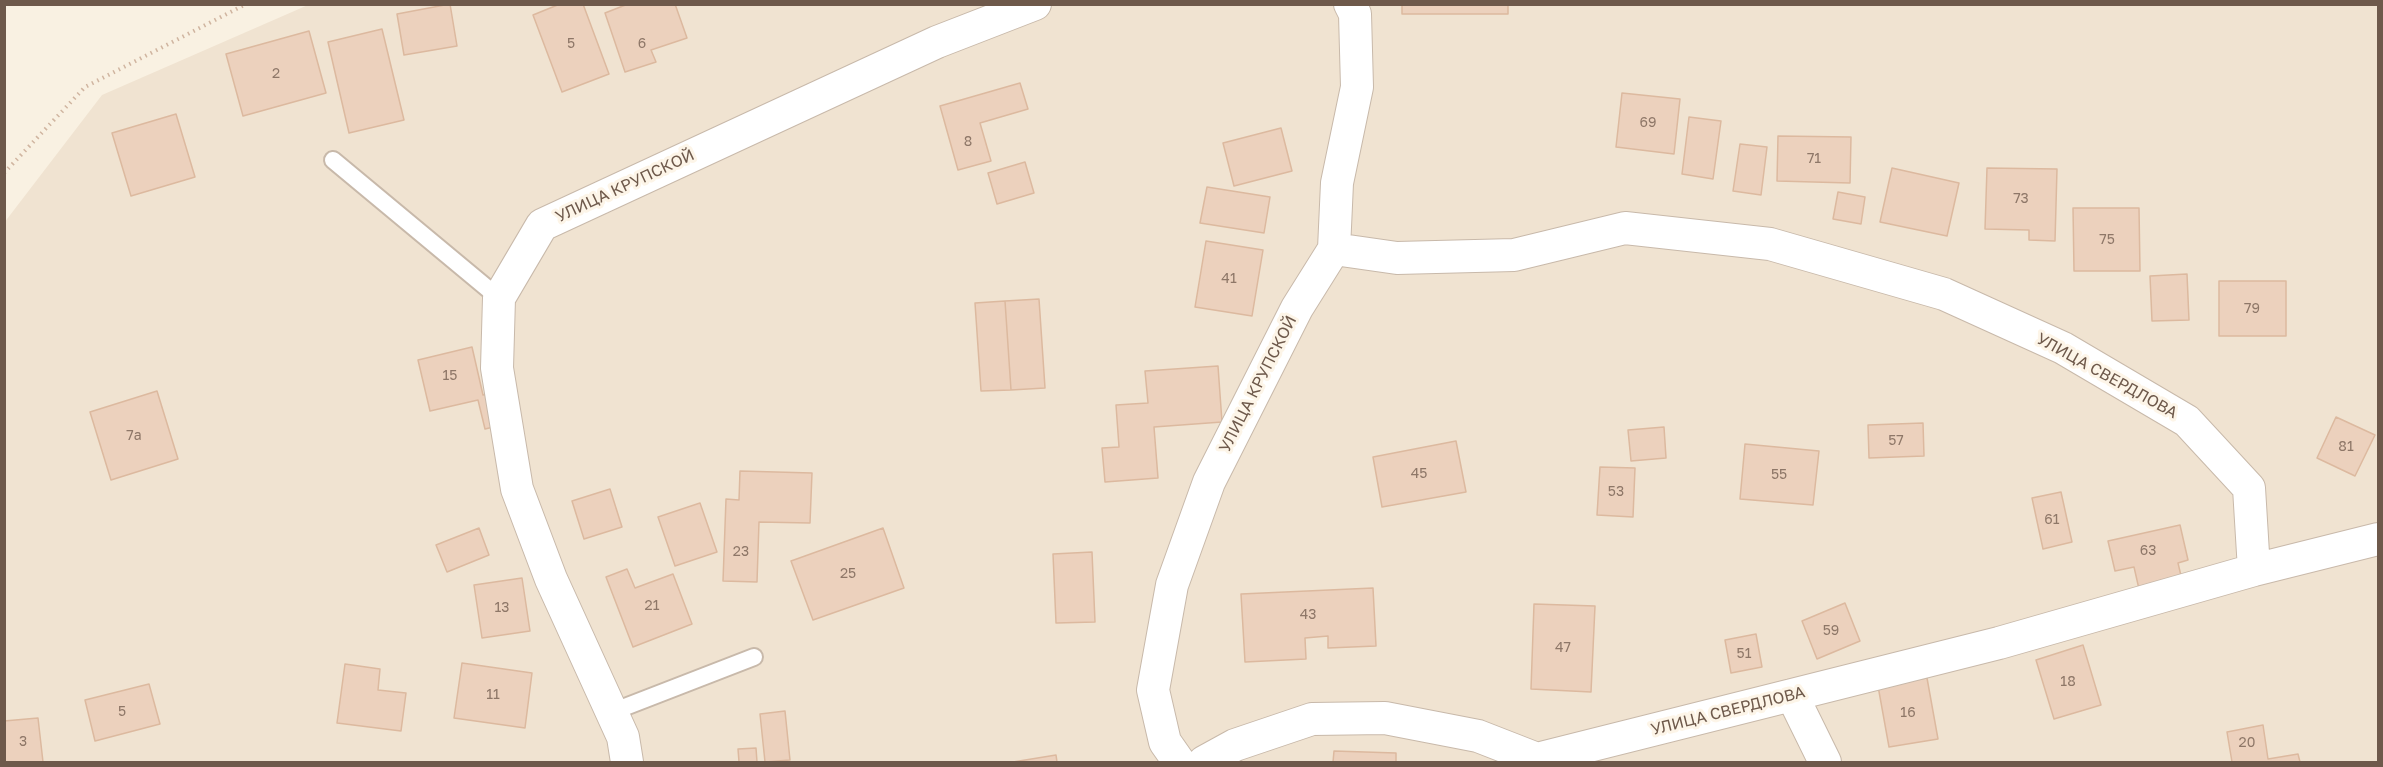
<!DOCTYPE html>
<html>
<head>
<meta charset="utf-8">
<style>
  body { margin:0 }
  #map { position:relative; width:2383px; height:767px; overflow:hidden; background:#f9f1e2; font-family:"Golos Text",sans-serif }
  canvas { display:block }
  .frame { position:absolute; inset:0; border:6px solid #6e594b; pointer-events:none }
</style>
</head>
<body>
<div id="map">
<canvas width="2383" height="767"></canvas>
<div class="frame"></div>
</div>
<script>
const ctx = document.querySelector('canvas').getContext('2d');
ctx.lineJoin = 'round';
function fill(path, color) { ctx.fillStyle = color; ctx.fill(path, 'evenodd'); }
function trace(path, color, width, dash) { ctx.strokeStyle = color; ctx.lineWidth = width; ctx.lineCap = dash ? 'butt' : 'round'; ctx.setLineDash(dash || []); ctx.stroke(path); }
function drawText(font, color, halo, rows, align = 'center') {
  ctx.font = font + ' "Golos Text",sans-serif'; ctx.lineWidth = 6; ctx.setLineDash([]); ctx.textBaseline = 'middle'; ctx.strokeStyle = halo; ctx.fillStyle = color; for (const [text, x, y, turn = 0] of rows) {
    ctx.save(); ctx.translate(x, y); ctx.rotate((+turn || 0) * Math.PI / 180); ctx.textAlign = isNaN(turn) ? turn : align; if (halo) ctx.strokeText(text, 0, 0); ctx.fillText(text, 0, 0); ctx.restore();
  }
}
fill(new Path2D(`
  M308,5H2378V762H5L4,223L102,95Z`), '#f0e3d1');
const building = new Path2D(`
  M450,4L457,46L404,55L397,14Z
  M560,4H583L609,74L562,92L533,15Z
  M628,4H675L687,38L651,50L656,62L625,72L605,13Z
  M1402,4H1508V14H1402Z
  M382,29L404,120L349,133L328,42Z
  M309,31L326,93L243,116L226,54Z
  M1020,83L1028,109L980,123L991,161L958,170L940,106Z
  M1622,93L1680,99L1674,154L1616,147Z
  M176,114L195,177L131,196L112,133Z
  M1689,117L1721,121L1713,179L1682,174Z
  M1281,128L1292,171L1234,186L1223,143Z
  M1778,136L1851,137L1850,183L1777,181Z
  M1740,144L1767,147L1761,195L1733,191Z
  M1025,162L1034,193L997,204L988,173Z
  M1892,168L1959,183L1947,236L1880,222Z
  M1987,168L2057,169L2055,241L2029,240V230L1985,229Z
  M1207,187L1270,197L1264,233L1200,223Z
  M1838,192L1865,197L1861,224L1833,219Z
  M2073,208H2139L2140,271H2074Z
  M1206,241L1263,250L1252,316L1195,307Z
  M2187,274L2189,320L2152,321L2150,276Z
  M2219,281H2286V336H2219Z
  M1039,299L1045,388L1011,390L1005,301Z
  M1005,301L1011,390L981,391L975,303Z
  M472,347L483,395L494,393L502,425L485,429L478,400L430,411L418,360Z
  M1218,366L1222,422L1154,427L1158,478L1105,482L1102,448L1119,447L1116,405L1148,403L1145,371Z
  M157,391L178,459L111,480L90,412Z
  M2336,417L2375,435L2355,476L2317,458Z
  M1923,423L1924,456L1869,458L1868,425Z
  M1664,427L1666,458L1631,461L1628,430Z
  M1456,441L1466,492L1382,507L1373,457Z
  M1745,444L1819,451L1813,505L1740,499Z
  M1600,467L1635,468L1633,517L1597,515Z
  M740,471L812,473L810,523L759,522L757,582L723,581L726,499L739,500Z
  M610,489L622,527L584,539L572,501Z
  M2061,492L2072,542L2043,549L2032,498Z
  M700,503L717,552L675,566L658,517Z
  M2180,525L2188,560L2178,563L2182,580L2139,589L2134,567L2115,571L2108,541Z
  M479,528L489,555L447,572L436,545Z
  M883,528L904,588L813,620L791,561Z
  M1092,552L1095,622L1056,623L1053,554Z
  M627,569L635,588L673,574L692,624L633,647L606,577Z
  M522,578L530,631L482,638L474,585Z
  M1373,588L1376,646L1328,648V636L1305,638L1306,659L1245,662L1241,594Z
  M1845,603L1860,641L1817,659L1802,621Z
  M1534,604L1595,606L1591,692L1531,689Z
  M1756,634L1762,667L1731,673L1725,640Z
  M2083,645L2101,705L2054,719L2036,660Z
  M462,663L532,673L525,728L454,718Z
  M345,664L380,669L378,690L406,693L401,731L337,723Z
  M1927,678L1938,739L1889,747L1878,686Z
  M149,684L160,724L95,741L85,700Z
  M785,711L790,760L765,762L760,714Z
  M38,718L43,762H4V721Z
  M2263,725L2268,759L2298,754L2300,762H2232L2227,732Z
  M756,748L757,762H739L738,749Z
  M1334,751L1396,753V762H1333Z
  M1056,755L1057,762H1013Z`);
fill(building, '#ecd1bd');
trace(building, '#dcb99f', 1.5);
const service = new Path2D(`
  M333,160L499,298
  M612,712L754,657`);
const minor = new Path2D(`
  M1334,249L1397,258L1514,255L1625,228L1770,244L1944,294L2063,348L2187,421L2249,488L2254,570
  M1792,695L1825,762
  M627,762L623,737L551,579L517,489L497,368L499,298L542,225L937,42L1035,4
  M1179,762L1165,742L1153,690L1172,585L1209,482L1297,308L1334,249L1337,183L1357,87L1355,14L1350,4
  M1204,762L1235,745L1312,719L1385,718L1478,736L1537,759L1999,643L2254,570L2378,539`);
trace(service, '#c8b9aa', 20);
trace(minor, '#c8b9aa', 34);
trace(new Path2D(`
  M4,173L85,87L246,4`), '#d0b5a0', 4, [1.5, 4.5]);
trace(service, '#fff', 16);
trace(minor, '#fff', 32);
drawText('14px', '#8e7768', null, [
  ["5",571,44],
  ["6",642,44],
  ["2",276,74],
  ["69",1648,123],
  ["8",968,142],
  ["71",1814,159],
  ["73",2021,199],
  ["75",2107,240],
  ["41",1229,279],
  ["79",2252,309],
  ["15",450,376],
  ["7а",134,436],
  ["57",1896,441],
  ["81",2346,447],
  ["45",1419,474],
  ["55",1779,475],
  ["53",1616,492],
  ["61",2052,520],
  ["63",2148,551],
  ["23",741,552],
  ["25",848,574],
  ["21",652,606],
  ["13",502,608],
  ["43",1308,615],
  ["59",1831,631],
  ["47",1563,648],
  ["51",1744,654],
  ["18",2068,682],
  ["11",493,695],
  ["5",122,712],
  ["16",1908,713],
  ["3",23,742],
  ["20",2247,743]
]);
drawText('16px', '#6e594b', '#fdf5e8', [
  ["УЛИЦА КРУПСКОЙ",625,186,-25],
  ["УЛИЦА СВЕРДЛОВА",2107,376,29],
  ["УЛИЦА КРУПСКОЙ",1258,384,-63],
  ["УЛИЦА СВЕРДЛОВА",1728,711,-14]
]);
</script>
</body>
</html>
